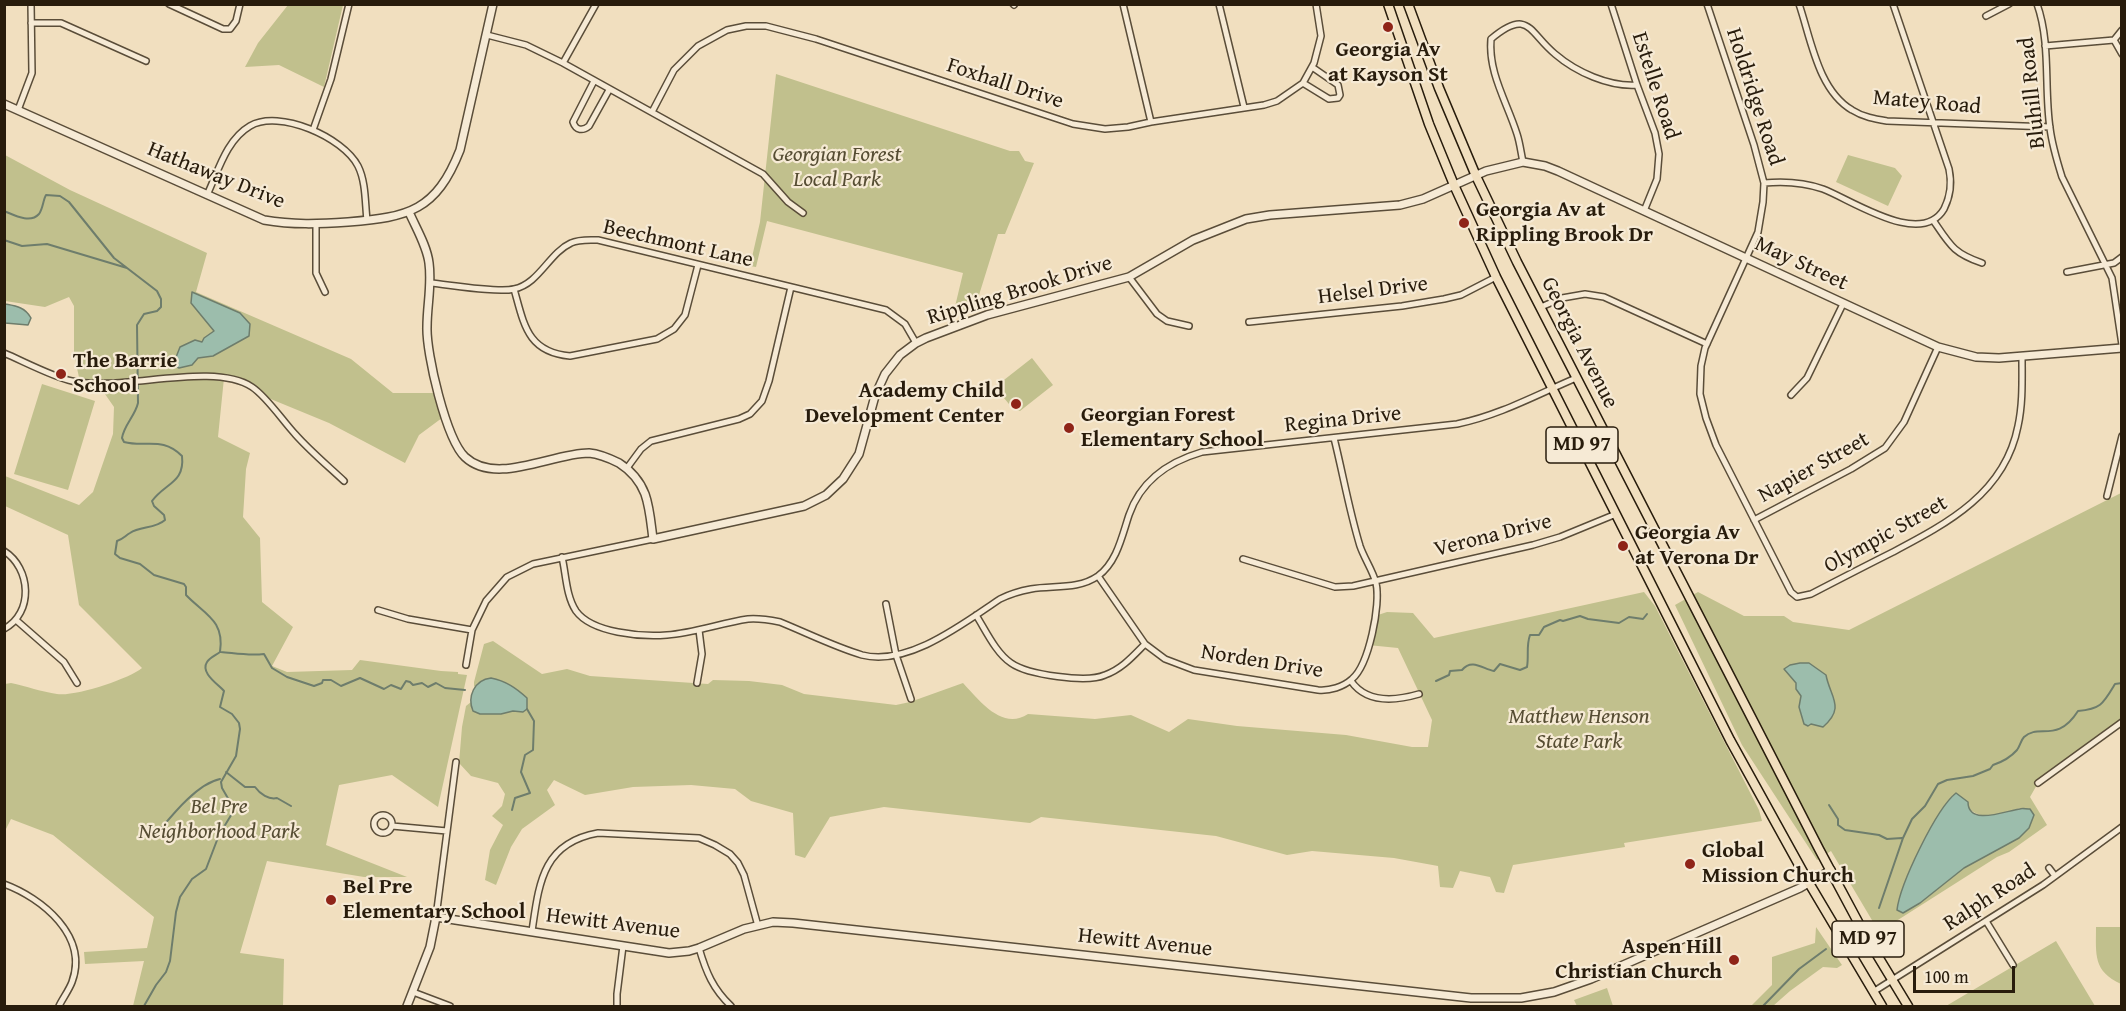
<!DOCTYPE html>
<html>
<head>
<meta charset="utf-8">
<style>
  body { margin:0 }
  #map { position:relative; width:2126px; height:1011px; overflow:hidden; background:#f1dfbf; font-family:"Gentium Book Plus",serif }
  canvas { display:block }
  .frame { position:absolute; inset:0; border:6px solid #281c0c; pointer-events:none }
  .scale { position:absolute; left:1913px; top:966px; width:102px; height:27px; box-sizing:border-box; border:3px solid #281c0c; border-top:0; padding-left:8px; font-size:18px; line-height:21px; white-space:nowrap; color:#281c0c; -webkit-text-stroke:4px #f6ead5; paint-order:stroke }
</style>
</head>
<body>
<div id="map">
<canvas width="2126" height="1011"></canvas>
<div class="frame"></div>
<div class="scale">100 m</div>
</div>
<script>
const ctx = document.querySelector('canvas').getContext('2d');
ctx.lineJoin = 'round';
function fill(path, color) { ctx.fillStyle = color; ctx.fill(path, 'evenodd'); }
function trace(path, color, width, dash) { ctx.strokeStyle = color; ctx.lineWidth = width; ctx.lineCap = dash ? 'butt' : 'round'; ctx.setLineDash(dash || []); ctx.stroke(path); }
function drawText(font, color, halo, rows, align = 'center') {
  ctx.font = font + ' "Gentium Book Plus",serif'; ctx.lineWidth = 4.5; ctx.setLineDash([]); ctx.textBaseline = 'middle'; ctx.strokeStyle = halo; ctx.fillStyle = color; for (const [text, x, y, turn = 0] of rows) {
    ctx.save(); ctx.translate(x, y); ctx.rotate((+turn || 0) * Math.PI / 180); ctx.textAlign = isNaN(turn) ? turn : align; if (halo) ctx.strokeText(text, 0, 0); ctx.fillText(text, 0, 0); ctx.restore();
  }
}
fill(new Path2D(`
  M288,5H343L324,87L279,65L245,67L258,43Z
  M776,74L1010,151H1019L1025,161L1034,163L1005,234H998L975,308L953,315L963,273L767,221L756,267L750,266L760,222Z
  M5,155L70,190L207,253L196,292L351,359L393,393H439L446,415L419,435L405,463L329,423L261,395L252,387L224,378L218,437L250,453L246,469L243,517L260,538L262,602L293,627L272,666L287,672L352,670L360,660L441,671L458,672V674L467,675L438,807L392,775L339,785L326,845L407,877H364L267,861L240,953L284,959L283,1006H133L144,961L85,964L84,952L147,948L154,917L53,835L11,819L5,831V684L11,683C26,686 42,692 57,694C74,697 129,679 142,668L79,605L68,535L5,506V476L79,505L93,492L113,434L114,407L98,384L80,382L74,354V306L69,297L45,307L5,301Z
  M1848,155L1895,168L1902,176L1888,206L1836,182Z
  M1032,358L1053,385L1020,411L1013,409L995,387Z
  M42,384L95,401L68,490L14,474Z
  M2121,493V722L2038,783L2030,797L2047,825L2009,852L1997,857L1879,932L1831,851L1817,860L1742,745L1675,605L1698,592L1744,616H1784L1793,622L1849,630ZM1953,795C1959,800 1965,807 1972,811C1986,821 2006,813 2020,808L2019,837L1964,868L1920,903L1903,912L1940,813Z
  M1644,592L1655,606L1759,810L1762,821L1624,843L1625,847L1513,865L1504,893L1496,892L1490,877L1460,871L1453,888L1440,887L1438,866L1394,858L1312,851L1287,855L1216,836L1041,817L1030,823L884,807L830,817L805,858L795,855L793,813L751,801L735,789L691,785L633,787L585,795L554,780L547,790L555,805L522,829L511,847L496,885L485,880L490,850L503,825L492,816L502,806L505,794L498,783L471,776L459,763L462,727L466,706L471,702L472,710L478,683L474,687V682L484,644L493,641L542,674L567,669L590,676L708,684L713,680L749,681L782,685L804,694L896,705L910,702L963,683C979,700 1002,731 1028,714L1095,719L1131,715L1169,732L1188,719L1237,726L1346,735L1412,747H1428L1432,720L1398,648L1368,645L1375,616L1387,612L1413,613L1434,638Z
  M1816,927L1842,965L1837,968L1823,967L1790,991L1773,1006H1751L1772,985V957L1815,943Z
  M2096,927H2121V984C2093,971 2096,955 2096,927Z
  M2056,941L2095,1006H1946Z
  M1607,988L1613,1006H1577L1574,1000Z`), '#c1c08d');
const water = new Path2D(`
  M192,292L240,313L250,324L249,336L213,356L198,358L192,365L179,368L173,365L180,347L195,340L202,342L204,338L214,331L191,303Z
  M5,304C16,306 25,307 31,318L28,325L5,323Z
  M1800,663H1809L1826,675C1830,697 1846,707 1823,727L1811,724L1808,726L1804,724L1799,707L1801,696L1796,689V683L1784,669L1790,665Z
  M491,678C506,681 516,688 527,698V709L523,712L513,711L501,714H480L473,711C467,697 474,680 491,678Z
  M1956,793L1968,802C1968,827 2008,810 2020,809C2021,808 2029,809 2030,809L2034,815L2029,828L2019,838L1964,868L1920,903L1903,913L1897,910C1900,884 1936,809 1956,793Z`);
fill(water, '#9cbdac');
trace(water, '#6e7d6c', 1.5);
trace(new Path2D(`
  M4,211C14,215 30,224 39,214C43,209 43,200 46,195L60,196L69,202L114,258L157,291L161,299V307L157,311L144,314L137,325L138,403C135,416 124,425 122,438L124,442C146,448 162,436 182,456C185,483 165,483 152,501L154,506L164,515L165,520C155,529 140,526 130,533C125,536 123,539 117,541L115,554L120,558L140,564L154,575L184,584L186,587V595C204,614 225,620 220,652C216,655 209,658 207,662C200,673 218,684 224,691L220,707L232,714L239,723L240,729L236,756L221,782L222,788L233,807V812L219,835L206,869L192,879L180,897L176,912L170,961L166,972L156,985L144,1006
  M4,240L22,246L47,244L127,268
  M221,652C234,653 248,656 264,654L272,668L287,677L314,686L322,683L323,680H331L341,686L360,678L384,689L391,685L401,689L406,681L410,682L413,685L422,683L428,687L436,683L445,688L465,690
  M1436,681L1449,675L1450,671L1462,670C1472,658 1483,669 1494,671L1500,664L1520,670L1527,667C1529,655 1526,646 1530,635H1539L1544,627L1560,620L1563,621L1580,616L1588,619L1619,623L1629,617L1643,619L1647,614
  M226,772L245,787H255C260,794 269,800 277,798L291,806
  M1829,805L1838,819V825L1845,830L1879,835L1887,839L1902,838
  M512,810L515,798L530,793L521,772L525,755L533,750L534,721L527,709
  M158,832C173,814 197,784 220,779
  M1879,908L1903,838L1912,819L1925,806L1938,784L1947,780L1973,776L1990,769L1993,765C2002,762 2010,758 2017,750C2020,746 2021,740 2024,737C2039,723 2057,744 2078,711C2101,709 2103,704 2115,684L2122,683
  M1763,1006L1799,969L1826,949`), '#6e7d6c', 2);
const minor = new Path2D(`
  M169,4L223,29H230L236,21L240,4
  M1013,4L1014,5
  M1123,4L1151,122
  M1219,4L1244,107
  M1611,4L1637,85L1655,133L1659,154L1657,179L1644,211
  M1707,4L1754,145L1764,183L1763,202L1758,232L1705,348L1701,366L1700,394L1706,418L1716,445L1791,592L1797,597L1811,594C1838,580 1865,566 1893,552C1948,523 2005,493 2018,426C2023,403 2022,380 2022,357
  M1799,4C1811,39 1818,90 1852,110C1863,117 1875,119 1887,121L2050,127
  M2037,4C2051,43 2044,88 2050,128C2052,145 2057,161 2062,177L2112,278L2122,345
  M1986,16L2009,4
  M31,23H61L146,61
  M487,35L526,45L563,63L763,174L788,202L803,213
  M2114,40L2122,54
  M2045,46L2114,40L2122,30
  M563,63L596,4
  M594,81L573,122C576,131 583,131 589,126L609,90
  M1303,83L1329,99L1338,98L1340,95L1338,85L1312,67
  M18,110L32,73L31,4
  M652,112L674,70L698,46L727,30L746,26H766L816,39L1073,124L1105,129L1128,127L1151,122L1264,105L1277,101L1303,83L1314,63L1321,36L1316,4
  M313,130L331,79L349,4
  M1523,162C1521,153 1520,143 1517,134C1507,102 1488,73 1491,39C1529,7 1529,33 1555,54C1576,72 1609,87 1637,85
  M1764,183C1785,181 1803,182 1823,189C1852,200 1921,248 1944,209C1951,195 1952,183 1949,169L1893,4
  M207,195C218,172 226,140 250,126C279,109 343,137 358,166C366,182 365,203 367,220
  M1933,220C1950,245 1953,253 1982,263
  M316,224V273L325,292
  M2067,272L2114,263L2122,257
  M1129,277L1157,314L1167,321L1189,326
  M431,283C451,285 498,293 514,289C539,284 549,253 571,243C579,239 589,240 598,240L886,310L905,324L916,343
  M514,289C524,324 527,352 570,356L657,339L674,329L685,315L698,265
  M1541,307L1562,298L1585,294L1604,297L1707,344
  M1249,322L1402,306L1444,299L1461,295L1496,277
  M4,353C23,361 53,377 72,381C121,392 212,361 252,387C267,397 282,420 295,434C310,451 328,466 344,481
  M1791,395L1807,378L1843,304
  M627,468L641,449L651,441L739,419L750,414L762,401L769,381L791,287
  M2107,496L2122,436
  M1754,520L1851,469L1885,448L1904,422L1938,347
  M4,551C31,568 34,613 4,629
  M562,557C566,574 566,596 576,611C592,633 641,637 667,635C694,633 721,623 748,619C759,618 770,620 780,622C807,633 835,647 862,655C908,667 964,623 1000,599C1010,594 1020,591 1031,589C1053,585 1078,590 1098,576C1117,562 1122,536 1129,515C1141,480 1168,462 1202,452L1457,424C1500,415 1536,395 1576,378
  M1243,559L1335,587L1353,586L1533,545L1560,537L1616,514
  M1098,576L1145,644L1165,659L1194,670L1318,690C1330,691 1343,687 1352,679C1369,665 1381,604 1376,583C1373,571 1364,558 1360,546C1349,510 1343,474 1334,438
  M886,604L896,655L911,699
  M378,610L408,619L472,630
  M976,615C986,631 996,653 1011,663C1028,675 1087,683 1105,675C1122,669 1133,656 1145,644
  M16,620L64,662L77,683
  M466,665L472,630L486,601L507,577L533,564L653,539
  M1351,681C1367,704 1395,701 1419,694
  M697,683L702,654L699,630
  M2038,783L2122,722
  M374 824a9 9 0 1 1 18 0a9 9 0 1 1-18 0Z
  M392,826L447,831
  M2049,868L2055,876
  M4,884C42,898 89,936 72,982C69,990 63,998 59,1006
  M436,917L456,762
  M1986,921L2013,965
  M532,931C539,884 542,843 598,833L699,838L715,845L730,854L738,863L744,875L758,926
  M699,948C706,972 713,989 731,1006
  M413,992L450,1006
  M1873,992L2043,885L2122,827
  M617,1006V994L623,946`);
const tertiary = new Path2D(`
  M4,104L264,220C293,225 319,224 348,222C409,217 436,211 460,150L493,4
  M409,212C416,228 427,246 429,263C432,285 427,305 427,327C426,353 446,439 465,457C496,486 552,453 589,453C600,454 609,458 619,463C630,470 640,481 645,494C650,508 651,524 653,539L804,506L826,495L843,479L859,454L875,396L885,374L900,355L916,343L926,338L987,315L1129,277L1193,240L1246,219L1270,215L1400,205L1423,199L1486,171L1523,162L1545,166L1558,171L1938,347L1976,357L1999,358L2122,348
  M407,1006L430,947L436,917L669,953L689,951L699,948L744,929L773,922L793,923L1471,998H1521L1554,992L1591,979L1800,888L1831,870`);
const primary = new Path2D(`
  M1388,4L1429,124L1454,185L1496,277L1730,740L1809,883L1882,1006
  M1408,4L1439,88L1476,176L1517,262L1819,849L1865,935L1908,1006`);
trace(minor, '#5a4d39', 8);
trace(tertiary, '#5a4d39', 10);
trace(primary, '#281c0c', 11);
trace(minor, '#f6ead5', 5);
trace(tertiary, '#f6ead5', 7);
trace(primary, '#f1dfbf', 8);
for (const [x, y, r, color] of [
  [1388,27,6,"#8f2418"],
  [1464,223,6,"#8f2418"],
  [61,374,6,"#8f2418"],
  [1016,404,6,"#8f2418"],
  [1069,428,6,"#8f2418"],
  [1623,546,6,"#8f2418"],
  [1690,864,6,"#8f2418"],
  [331,900,6,"#8f2418"],
  [1734,960,6,"#8f2418"]
]) { const dot = new Path2D(); dot.arc(x, y, r, 0, 2 * Math.PI); ctx.fillStyle = color; ctx.fill(dot); trace(dot, '#f6ead5', 2); }
for (const [x, y, w] of [
  [1582,445,72],
  [1868,939,72]
]) { const box = new Path2D(); box.roundRect(x - w / 2, y - 18, w, 36, 4.5); ctx.fillStyle = '#f6ead5'; ctx.fill(box); trace(box, '#281c0c', 1.5); }
drawText('bold 21px', '#281c0c', null, [
  ["MD 97",1582,445],
  ["MD 97",1868,939]
]);
drawText('bold 22px', '#281c0c', '#f6ead5', [
  ["Georgia Av",1388,50,"center"],
  ["at Kayson St",1388,75,"center"],
  ["Georgia Av at",1476,210],
  ["Rippling Brook Dr",1476,235],
  ["The Barrie",73,361],
  ["School",73,386],
  ["Academy Child",1004,391,"right"],
  ["Development Center",1004,416,"right"],
  ["Georgian Forest",1081,415],
  ["Elementary School",1081,440],
  ["Georgia Av",1635,533],
  ["at Verona Dr",1635,558],
  ["Global",1702,851],
  ["Mission Church",1702,876],
  ["Bel Pre",343,887],
  ["Elementary School",343,912],
  ["Aspen Hill",1722,947,"right"],
  ["Christian Church",1722,972,"right"]
], 'left');
drawText('22px', '#281c0c', '#f6ead5', [
  ["Foxhall Drive",1005,84,18],
  ["Estelle Road",1655,86,72],
  ["Bluhill Road",2033,93,-96],
  ["Holdridge Road",1754,97,72],
  ["Matey Road",1927,103,5],
  ["Hathaway Drive",216,176,22],
  ["Beechmont Lane",678,244,13],
  ["May Street",1801,264,25],
  ["Rippling Brook Drive",1020,291,-17],
  ["Helsel Drive",1373,291,-7],
  ["Georgia Avenue",1579,343,63],
  ["Regina Drive",1343,420,-6],
  ["Napier Street",1814,468,-29],
  ["Olympic Street",1886,535,-29],
  ["Verona Drive",1493,536,-14],
  ["Norden Drive",1262,662,9],
  ["Ralph Road",1990,898,-33],
  ["Hewitt Avenue",613,924,7],
  ["Hewitt Avenue",1145,943,6]
]);
drawText('italic 22px', '#564d33', '#f6ead5', [
  ["Georgian Forest",837,155],
  ["Local Park",837,180],
  ["Matthew Henson",1579,717],
  ["State Park",1579,742],
  ["Bel Pre",219,807],
  ["Neighborhood Park",219,832]
]);
</script>
</body>
</html>
